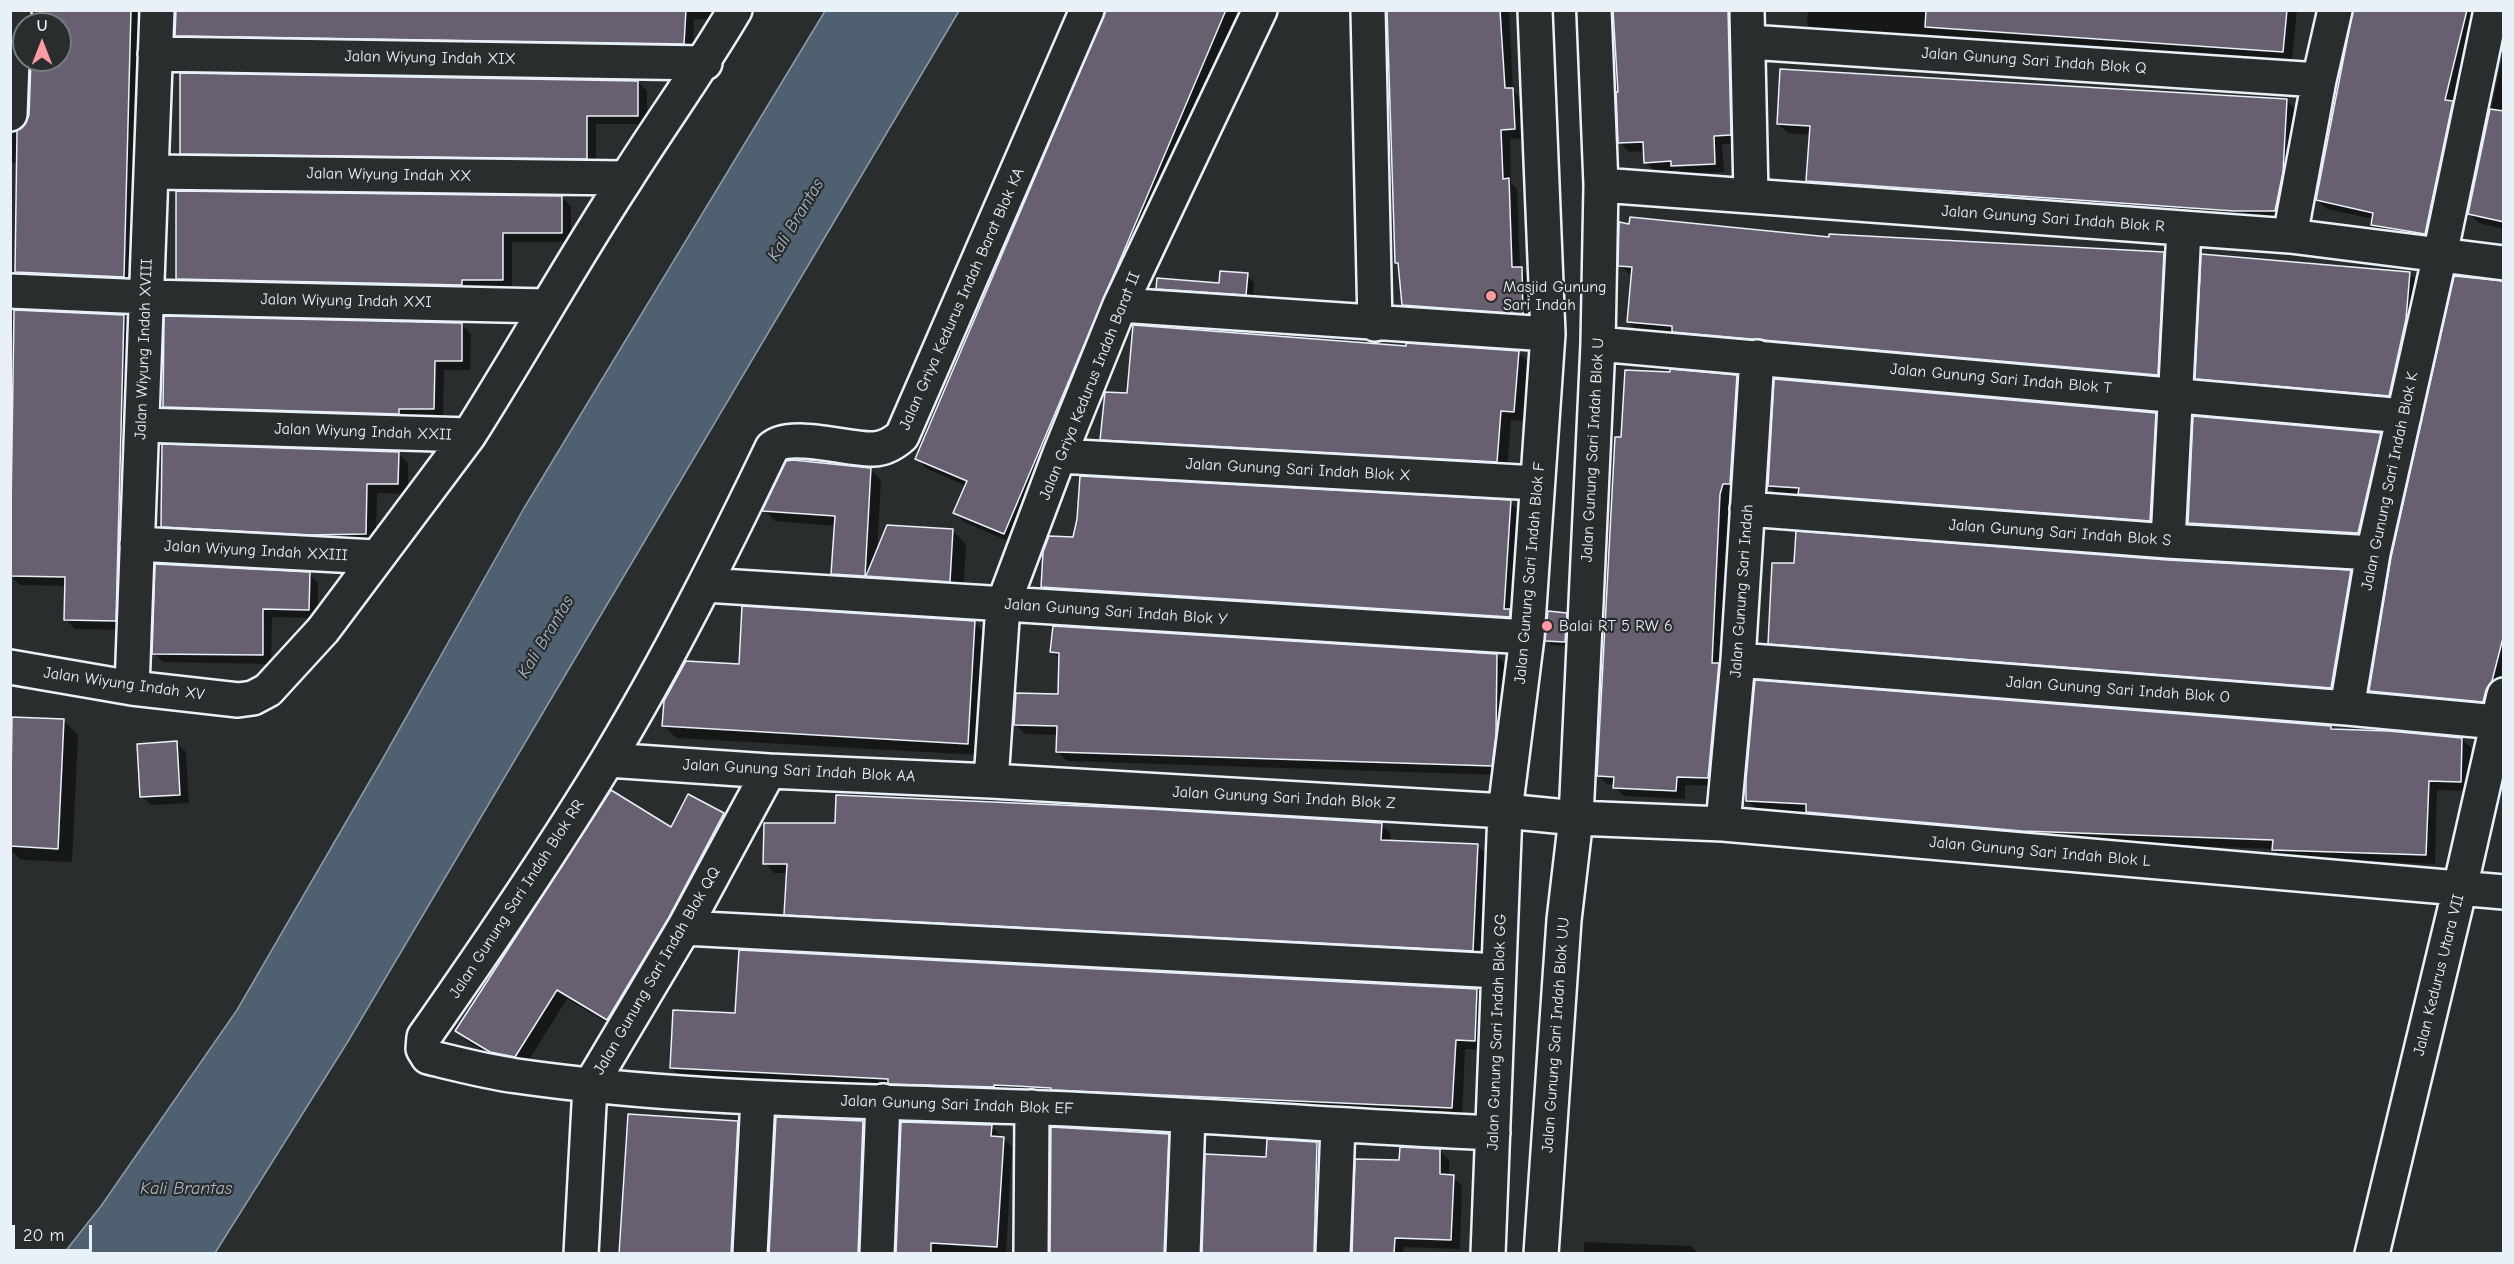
<!DOCTYPE html>
<html>
<head>
<meta charset="utf-8">
<style>
  body { margin:0 }
  #map { position:relative; width:2514px; height:1264px; overflow:hidden; background:#2a2d2e; font-family:"Comic Neue",sans-serif }
  canvas { display:block }
  .frame { position:absolute; inset:0; border:12px solid #e8f1f8; pointer-events:none }
  .north { position:absolute; left:12px; top:12px; width:60px; height:60px; box-sizing:border-box; background:#2a2d2e; border:2px solid #767b7f; border-radius:50%; rotate:0deg; font-size:16px; font-weight:700; line-height:24px; text-align:center; color:#e8f1f8 }
  .north::after { content:''; display:block; margin:auto; width:21px; height:27px; background:#ff9aa2; clip-path:polygon(50% 0,100% 100%,50% 72%,0 100%) }
  .scale { position:absolute; left:12px; top:1225px; width:80px; height:27px; box-sizing:border-box; border:3px solid #e8f1f8; border-top:0; padding-left:8px; font-size:18px; line-height:21px; white-space:nowrap; color:#e8f1f8; -webkit-text-stroke:4px #2a2d2e; paint-order:stroke }
</style>
</head>
<body>
<div id="map">
<canvas width="2514" height="1264"></canvas>
<div class="frame"></div>
<div class="north">U</div>
<div class="scale">20 m</div>
</div>
<script>
const ctx = document.querySelector('canvas').getContext('2d');
ctx.lineJoin = 'round';
function fill(path, color) { ctx.fillStyle = color; ctx.fill(path, 'evenodd'); }
function trace(path, color, width, dash) { ctx.strokeStyle = color; ctx.lineWidth = width; ctx.lineCap = dash ? 'butt' : 'round'; ctx.setLineDash(dash || []); ctx.stroke(path); }
function drawText(font, color, halo, rows, align = 'center') {
  ctx.font = font + ' "Comic Neue",sans-serif'; ctx.lineWidth = 4.5; ctx.setLineDash([]); ctx.textBaseline = 'middle'; ctx.strokeStyle = halo; ctx.fillStyle = color; for (const [text, x, y, turn = 0] of rows) {
    ctx.save(); ctx.translate(x, y); ctx.rotate((+turn || 0) * Math.PI / 180); ctx.textAlign = isNaN(turn) ? turn : align; if (halo) ctx.strokeText(text, 0, 0); ctx.fillText(text, 0, 0); ctx.restore();
  }
}
const water = new Path2D(`
  M825,11H959L347,1043L215,1253H64L101,1206L237,1010L382,760L524,508Z`);
fill(water, '#4f6171');
trace(water, '#8c9ba7', 1.5);
fill(new Path2D(`
  M41,10H139L133,286L25,281L16,272L18,163H10V134L20,132L27,125L30,115L32,60H60V24H41Z
  M177,10H729L722,20L694,19L693,53L186,44L176,35Z
  M1107,10H1239L1013,543L964,522L955,513L966,486L926,468L917,459Z
  M1388,10H1509L1513,91L1522,99L1523,138L1510,139L1511,183L1517,189L1520,268L1531,278L1532,322L1413,314L1404,305L1400,267L1396,263Z
  M1613,10H1737L1740,144H1722L1724,172L1682,174L1678,170L1655,172L1645,162V151L1629,152L1620,143V94Z
  M1808,10H2297L2292,60L1850,30V35L1816,33L1807,24Z
  M2354,10H2479L2435,243L2382,234L2373,224L2374,219L2327,209L2317,200Z
  M2504,49V229L2479,223L2469,213Z
  M638,82L647,91V124H596V167L191,162L181,153Z
  M2287,101L2297,111L2285,221L1818,191L1808,181L1811,135L1788,133L1778,124Z
  M562,197L571,207V242H512V289L186,288L177,278Z
  M1830,238L2163,254L2173,263L2166,384L1683,340L1677,334L1638,331L1628,321L1633,275L1629,274L1620,265Z
  M2410,274L2420,284L2399,405L2207,388L2197,378Z
  M1247,275L1254,282L1253,301L1164,295L1157,288L1220,284Z
  M2504,283V693L2495,713L2382,702L2370,691Z
  M123,316L132,326L124,630L75,629L66,620V586L20,585L11,576Z
  M461,324L471,334L470,370H444L443,418L174,416L164,406Z
  M1518,352L1528,362L1523,421L1511,420L1507,471L1111,449L1101,439L1128,395Z
  M1736,377L1745,386L1739,493L1731,492L1729,504L1717,786L1685,785V799L1624,796L1615,787V785L1607,784L1598,775L1623,439Z
  M2155,414L2165,424L2159,530L1810,503L1803,496L1779,495L1769,486Z
  M2380,434L2390,444L2368,543L2199,533L2189,523Z
  M398,453L408,463V494L377,493L376,543L173,536L163,526Z
  M870,469L881,480L877,552L952,530L966,544L963,595L844,585L833,574L835,526L775,521L764,510Z
  M1510,502L1519,511L1518,626L1052,596L1043,587L1075,538Z
  M2167,561L2350,572L2360,581L2340,697L1779,652L1769,643L1795,565Z
  M309,574L318,583V618L272,617L271,664L163,662L154,653Z
  M1566,614L1570,618L1569,646L1551,645L1547,640Z
  M974,622L986,634L979,755L676,738L664,726L740,665Z
  M1051,651L1496,655L1506,665L1505,745L1501,775L1067,761L1057,751L1058,735L1025,734L1015,724L1059,696L1061,660Z
  M13,718L64,721L78,735L72,862L21,860L10,849Z
  M2330,727L2334,730L2462,739L2471,748L2470,791L2437,790L2435,864L2283,858L2274,849L2033,840L1817,821L1808,812L1757,810L1748,801Z
  M177,743L186,752L189,803L151,805L141,796Z
  M723,814L732,824L618,1029L567,999L525,1066L501,1062L467,1041L457,1031L671,829Z
  M1381,824L1391,834L1390,842L1478,846L1487,855L1482,960L795,923L786,914L788,873H774L765,863L836,825Z
  M1476,990L1486,1000L1484,1050L1465,1049L1462,1118L681,1077L671,1067L737,1015Z
  M863,1122L872,1131L868,1254H770Z
  M737,1123L747,1132L741,1254H621Z
  M991,1126L1012,1147L1006,1254H897Z
  M1168,1135L1177,1145L1173,1254H1051Z
  M1316,1144L1326,1153L1323,1254H1203L1268,1159Z
  M1440,1151L1449,1160V1177H1453L1462,1186L1460,1249L1404,1247L1403,1254H1353L1401,1162Z
  M1584,1242L1691,1246L1699,1254H1584Z`), '#0007');
const building = new Path2D(`
  M40,10H131L124,277L15,272L17,131L25,124L29,115L31,60H60V24H40Z
  M176,10H686L684,44L175,36Z
  M1106,10H1226L1004,534L953,513L967,481L915,459Z
  M1387,10H1500L1505,88H1513L1515,129L1501,130L1503,179L1509,178L1512,267H1522L1523,314L1402,305L1398,263H1395Z
  M1613,10H1728L1731,135L1714,136L1715,164L1671,166V161L1644,163L1643,142L1618,143L1616,92H1618Z
  M1926,10H2287L2283,52L1925,27Z
  M2353,10H2467L2445,100L2453,101L2425,234L2371,225L2373,213L2316,200Z
  M1780,69L2287,99L2283,172L2275,211H2234L1806,181L1810,126L1777,124Z
  M180,73L638,81V116H587V159L180,154Z
  M2490,109L2504,111V222L2468,214Z
  M176,191L562,196V233H503V280H462V285L176,279Z
  M1630,217L1829,237V234L2164,252L2158,375L1672,332V326L1627,322L1632,267L1618,266L1619,222L1629,224Z
  M2201,254L2410,272L2406,319L2389,396L2195,379Z
  M1220,271L1248,273L1246,295L1156,289L1157,278L1219,283Z
  M2454,276L2504,281V634L2492,681L2486,690L2483,702L2369,691L2391,557Z
  M14,310L124,315L116,621L64,620L65,577L10,576Z
  M164,316L462,323V361H435L434,409H399V414L163,407Z
  M1133,325L1406,346V343L1519,351L1514,412L1501,411L1497,462L1100,440L1105,392L1127,393Z
  M1670,369L1737,375L1730,484H1723L1720,494L1712,663H1719L1708,778L1677,777L1676,791L1613,788L1614,777L1597,776L1615,437H1621L1625,370L1670,372Z
  M1774,379L2156,413L2150,521L1798,494L1799,488L1768,486Z
  M2193,416L2381,433L2358,533L2188,523Z
  M162,444L399,452L398,484H367L366,534L311,535L161,527Z
  M793,460L871,468L865,576L831,574L835,516L762,511L786,461Z
  M1080,476L1511,500L1504,609H1510V617L1041,587L1043,552L1049,536L1073,537L1077,519Z
  M887,525L953,529L950,582L866,576Z
  M1796,531L2167,560L2351,570L2331,688L1768,644L1772,563H1794Z
  M155,564L310,572L309,610L263,609V655L152,654Z
  M742,606L975,621L968,744L662,726L664,701L686,661L739,664Z
  M1548,611L1567,613L1565,642L1545,641Z
  M1053,626L1497,654L1496,734L1492,766L1056,752L1057,726L1014,725L1016,693L1058,694L1059,653L1050,652Z
  M1755,680L2331,726V729L2389,731L2462,738L2461,782L2429,781L2426,855L2272,850L2273,840L2022,831L1806,812V804L1746,801V780Z
  M12,717L64,719L58,849L10,846Z
  M177,741L180,795L140,797L137,744Z
  M611,790L671,827L688,794L724,813L668,919L607,1020L557,990L515,1057L490,1052L455,1031Z
  M836,795L1149,809L1382,823L1381,840L1478,844L1473,951L784,915L787,864H763L764,823H835Z
  M739,950L1477,989L1475,1041L1456,1040L1452,1108L1051,1090V1088L1015,1086L994,1085V1087L888,1084V1079L670,1068L673,1010L735,1013Z
  M628,1114L738,1121L731,1254H619Z
  M776,1117L863,1121L858,1254H769Z
  M901,1122L992,1125L991,1136L1004,1137L997,1247L931,1243V1254H896Z
  M1051,1127L1169,1134L1164,1254H1050Z
  M1267,1139L1317,1142L1314,1254H1202L1205,1154L1266,1157Z
  M1400,1147L1440,1149V1174L1454,1175L1451,1240L1395,1238L1394,1254H1352L1355,1159L1399,1160Z`);
fill(building, '#686071');
trace(building, '#e8f1f8', 1.5);
const minor = new Path2D(`
  M1087,10L902,436C894,443 884,449 873,449C849,450 789,431 772,448C721,554 668,660 607,761C550,855 487,947 424,1037L423,1049L428,1057C457,1064 487,1072 517,1076C684,1100 853,1100 1021,1107C1179,1113 1336,1126 1493,1133
  M1368,10L1375,324
  M1747,10L1751,195
  M1749,42L2319,80
  M155,54L705,63
  M10,114L14,10
  M151,172L626,178
  M1601,185L2290,236L2504,263
  M2290,236L2319,80L2335,10
  M10,291L146,297L546,306
  M1120,305L1548,334
  M1598,344L2404,416
  M142,425L469,435C523,350 571,263 626,179C662,122 701,68 735,10
  M1059,456L1537,483
  M1747,509L2168,541L2373,553
  M2168,541L2184,229
  M137,544L375,557
  M705,585L1527,637
  M1738,660L2347,708L2497,722
  M10,667L132,688L238,700L253,698L268,690L323,630L469,435
  M132,688L157,10
  M2347,708L2373,553L2440,255L2491,10
  M608,760L769,771L991,781L1505,811L1576,818L1723,824L2504,892
  M991,781L1003,605L1059,456L1120,305L1260,10
  M1723,824L1738,660L1757,357
  M684,928L1499,971
  M581,1254L590,1086L684,928L769,771
  M750,1254L758,1098
  M877,1254L883,1101
  M1031,1254L1032,1107
  M1183,1254L1188,1116
  M1333,1254L1338,1126
  M1488,1254L1505,811L1527,637L1548,334L1535,10
  M1541,1254L1564,920L1576,818L1598,344L1601,185L1594,10
  M2372,1254L2460,888L2504,695`);
trace(minor, '#e8f1f8', 38);
trace(minor, '#2a2d2e', 33);
for (const [x, y, r, color] of [
  [1491,296,6,"#ff9aa2"],
  [1547,626,6,"#ff9aa2"]
]) { const dot = new Path2D(); dot.arc(x, y, r, 0, 2 * Math.PI); ctx.fillStyle = color; ctx.fill(dot); trace(dot, '#2a2d2e', 2); }
drawText('16px', '#e8f1f8', '#2a2d2e', [
  ["Jalan Wiyung Indah XIX",430,58,1],
  ["Jalan Gunung Sari Indah Blok Q",2034,61,4],
  ["Jalan Wiyung Indah XX",389,175,1],
  ["Jalan Gunung Sari Indah Blok R",2053,219,4],
  ["Jalan Griya Kedurus Indah Barat Blok KA",962,299,-66],
  ["Jalan Wiyung Indah XXI",346,301,1],
  ["Jalan Wiyung Indah XVIII",144,349,-88],
  ["Jalan Gunung Sari Indah Blok T",2001,379,5],
  ["Jalan Griya Kedurus Indah Barat II",1090,386,-68],
  ["Jalan Wiyung Indah XXII",363,432,2],
  ["Jalan Gunung Sari Indah Blok U",1593,450,-87],
  ["Jalan Gunung Sari Indah Blok X",1298,470,3],
  ["Jalan Gunung Sari Indah Blok K",2390,481,-78],
  ["Jalan Gunung Sari Indah Blok S",2060,533,4],
  ["Jalan Wiyung Indah XXIII",256,551,3],
  ["Jalan Gunung Sari Indah Blok F",1530,573,-85],
  ["Jalan Gunung Sari Indah",1742,591,-86],
  ["Jalan Gunung Sari Indah Blok Y",1116,612,4],
  ["Jalan Wiyung Indah XV",124,684,8],
  ["Jalan Gunung Sari Indah Blok O",2118,690,4],
  ["Jalan Gunung Sari Indah Blok AA",799,771,3],
  ["Jalan Gunung Sari Indah Blok Z",1284,798,3],
  ["Jalan Gunung Sari Indah Blok L",2040,852,5],
  ["Jalan Gunung Sari Indah Blok RR",517,899,-57],
  ["Jalan Gunung Sari Indah Blok QQ",657,971,-60],
  ["Jalan Kedurus Utara VII",2439,975,-76],
  ["Jalan Gunung Sari Indah Blok GG",1497,1032,-88],
  ["Jalan Gunung Sari Indah Blok UU",1556,1035,-86],
  ["Jalan Gunung Sari Indah Blok EF",957,1105,2]
]);
drawText('16px', '#e8f1f8', '#2a2d2e', [
  ["Masjid Gunung",1503,287],
  ["Sari Indah",1503,305],
  ["Balai RT 5 RW 6",1559,626]
], 'left');
drawText('italic 18px', '#abb7c2', '#2a2d2e', [
  ["Kali Brantas",796,220,-59],
  ["Kali Brantas",546,637,-59],
  ["Kali Brantas",186,1189]
]);
</script>
</body>
</html>
